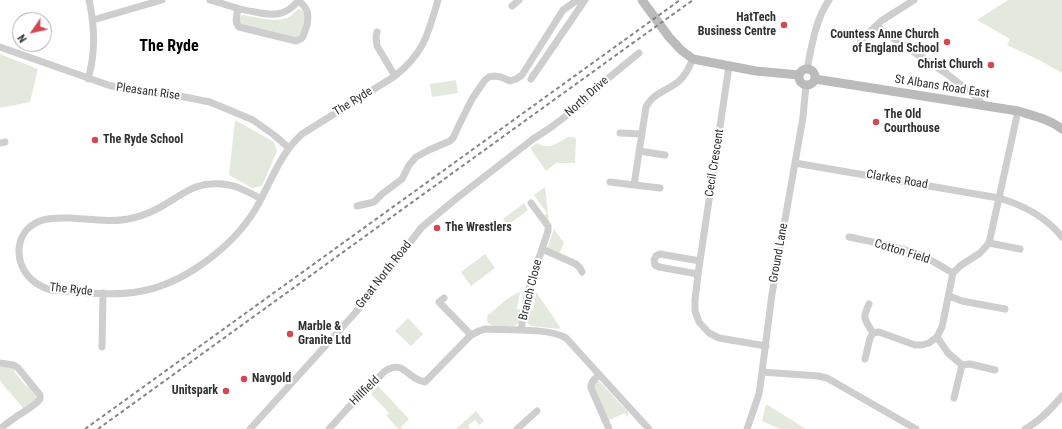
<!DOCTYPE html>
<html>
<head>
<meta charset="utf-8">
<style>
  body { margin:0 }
  #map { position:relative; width:1062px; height:429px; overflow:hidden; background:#fff; font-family:"Roboto Condensed",sans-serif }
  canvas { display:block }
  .north { position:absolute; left:12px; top:12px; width:40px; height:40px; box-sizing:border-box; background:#fff; border:1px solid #adadad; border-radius:50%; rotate:236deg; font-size:11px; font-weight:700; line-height:16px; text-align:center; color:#313131 }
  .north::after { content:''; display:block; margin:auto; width:14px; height:18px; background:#d44753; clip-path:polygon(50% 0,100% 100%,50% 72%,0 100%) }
</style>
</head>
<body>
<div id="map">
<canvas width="1062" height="429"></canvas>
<div class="north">N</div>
</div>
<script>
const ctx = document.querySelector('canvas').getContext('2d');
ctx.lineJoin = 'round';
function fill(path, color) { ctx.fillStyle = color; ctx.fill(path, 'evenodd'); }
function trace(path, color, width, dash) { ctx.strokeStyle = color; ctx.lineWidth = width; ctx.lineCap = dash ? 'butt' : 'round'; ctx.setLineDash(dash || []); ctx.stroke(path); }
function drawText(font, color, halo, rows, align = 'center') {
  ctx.font = font + ' "Roboto Condensed",sans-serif'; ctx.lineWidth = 4; ctx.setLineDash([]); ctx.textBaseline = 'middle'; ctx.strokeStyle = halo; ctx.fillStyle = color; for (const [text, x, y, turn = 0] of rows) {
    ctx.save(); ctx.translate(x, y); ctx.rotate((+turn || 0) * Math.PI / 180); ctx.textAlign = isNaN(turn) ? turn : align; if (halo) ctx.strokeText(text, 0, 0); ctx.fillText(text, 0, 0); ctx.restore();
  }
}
fill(new Path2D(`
  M1008,0H1062V73L1039,60L1007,45L1010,39L977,20Z
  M298,9C302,10 304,10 305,15L302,35L295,38L242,26L239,23L240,17L242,15C257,17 277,24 291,16C293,14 296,11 298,9Z
  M0,54L38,69L30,102L0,108Z
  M456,80L458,93L432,97L430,84Z
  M235,120L274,142L277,151L262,186L252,188L229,175Z
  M568,137H574L576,139L575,163H556L546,171L530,148L537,143C549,151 557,143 568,137Z
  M545,187L549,223L543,216L547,213L534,195Z
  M524,203L528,210L508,225L503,219Z
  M554,229L564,243L559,254L547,249Z
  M485,254L495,268L471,286L461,272Z
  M532,289H534L560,327L559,329L531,326L527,323V313L530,310H533L536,294L533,293Z
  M520,292L517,309L522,310C522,317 521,322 515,326C506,326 482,330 488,315C497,308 509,295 520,292Z
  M408,318L423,334L411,346L395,331Z
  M0,366L14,368V371L25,385L29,387L37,397V400L24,409L4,386L0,380Z
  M597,381H599L628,412V416L627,417L625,413L609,420L592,386Z
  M378,386L409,419L401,427L403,429H398L386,415L389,413L371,394Z
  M766,404L806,429H780L762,421Z
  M476,411L484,421L479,425L475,420L468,426L470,429H456Z`), '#e4e9de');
trace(new Path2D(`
  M210,0C219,2 228,6 237,8C243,10 249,11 255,12C274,16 286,16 299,0
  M512,6L519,0
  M238,9C237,15 234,22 239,27L296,41L302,38C305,34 305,30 307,25C309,13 308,9 299,1
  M93,20L162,0
  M876,26L905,46L947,74L980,100L981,106
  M377,32L376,38L377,46L395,76
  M861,40L881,21L914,0
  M0,47L111,86L164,93L210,102L253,120L274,135L289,148
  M729,66L698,274L695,300V311L699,322L709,333L719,338L766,346
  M807,69C812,45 815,21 829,0
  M88,79C96,52 95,27 89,0
  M531,79L585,0
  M1018,111L999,198C1023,205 1046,217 1062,237
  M620,133L642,134
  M0,143L5,142
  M639,151L665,155
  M795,163L999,198L989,243L980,253L960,266L953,273L942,327L937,337L929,343L922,345H915L879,332L873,333C864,318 862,319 869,304
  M610,182L634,185L646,107C654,91 672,90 682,78C687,73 690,65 693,59
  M634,185L660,188
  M261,199C243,189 231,182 210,184C194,185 182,194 169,202C158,209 146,215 133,218C113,223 90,219 70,218C59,218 50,217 40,221C14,231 13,263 32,280C38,285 44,288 51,290C81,292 112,297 142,291C185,283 232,247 255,210C271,183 278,156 302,134L395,76C424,53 428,34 438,0
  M357,206L374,202L382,194L402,179L409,165L416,157L429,150L450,141L453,138L461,121L472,99L485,80L489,77L494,76L501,77L510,81L516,79L522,75L563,10L576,1H584
  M849,237C872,242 898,246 920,255C932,260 942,267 953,273
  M989,243L1020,249
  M542,249L576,264L580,268L582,272
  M698,274L659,267L655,265L654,260L656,256L660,254L700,261
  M949,296L962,301L1005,309
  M444,298L439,302L471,335
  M521,330L527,294L548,231V226L531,203
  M937,337L948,353L962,365L970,364L995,370
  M102,347L103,293
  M865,359L870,338L873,333
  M0,363L14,365L18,368L40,395V399C34,407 24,411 16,417C11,420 5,425 0,429
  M762,372L818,376L827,378L916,429
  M599,375C595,379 590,382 591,388L609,429
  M954,398L962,365
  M250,429L356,312L422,227L457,198L533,139L550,128L586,101L589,94L639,53
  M329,429L347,409L385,371C401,362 403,371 415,378C418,380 422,381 425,382L471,335L479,331L485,329C504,330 551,328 566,338L649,429
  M517,429L537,411
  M747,429L759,394L762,372L772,294L803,117L806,85
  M1025,429C1040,421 1051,409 1062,396`), '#cecece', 7);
trace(new Path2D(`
  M642,0L669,37L681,50L693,59L756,71L799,75
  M799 77a8 8 0 1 1 16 0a8 8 0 1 1-16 0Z
  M815,79L1018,111C1034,116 1049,119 1062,129`), '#bbb', 9);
trace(new Path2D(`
  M85,429L680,0
  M98,429L630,45L693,0`), '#868686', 2, [4, 3]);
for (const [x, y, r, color] of [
  [784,25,4,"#d44753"],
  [947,42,4,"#d44753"],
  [991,65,4,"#d44753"],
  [876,122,4,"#d44753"],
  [95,140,4,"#d44753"],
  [437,228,4,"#d44753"],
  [290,334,4,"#d44753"],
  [244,379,4,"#d44753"],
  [226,391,4,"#d44753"]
]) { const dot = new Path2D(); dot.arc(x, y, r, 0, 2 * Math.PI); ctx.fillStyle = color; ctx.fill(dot); trace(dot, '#fff', 1.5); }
drawText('bold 12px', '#313131', '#fff', [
  ["HatTech",776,18,"right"],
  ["Business Centre",776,32,"right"],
  ["Countess Anne Church",939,35,"right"],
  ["of England School",939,49,"right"],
  ["Christ Church",983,65,"right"],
  ["The Old",884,115],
  ["Courthouse",884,129],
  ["The Ryde School",103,140],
  ["The Wrestlers",445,228],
  ["Marble &",298,327],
  ["Granite Ltd",298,341],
  ["Navgold",252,379],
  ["Unitspark",218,391,"right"]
], 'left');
drawText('12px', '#313131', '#fff', [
  ["St Albans Road East",942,87,9],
  ["Pleasant Rise",148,92,8],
  ["North Drive",587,97,-42],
  ["The Ryde",353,102,-32],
  ["Cecil Crescent",715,163,-81],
  ["Clarkes Road",897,180,10],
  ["Cotton Field",902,252,17],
  ["Ground Lane",779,253,-80],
  ["Great North Road",384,275,-52],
  ["The Ryde",71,290,6],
  ["Branch Close",531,290,-76],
  ["Hillfield",365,391,-44]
]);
drawText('bold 16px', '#000', '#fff', [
  ["The Ryde",169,47]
]);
</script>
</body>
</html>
